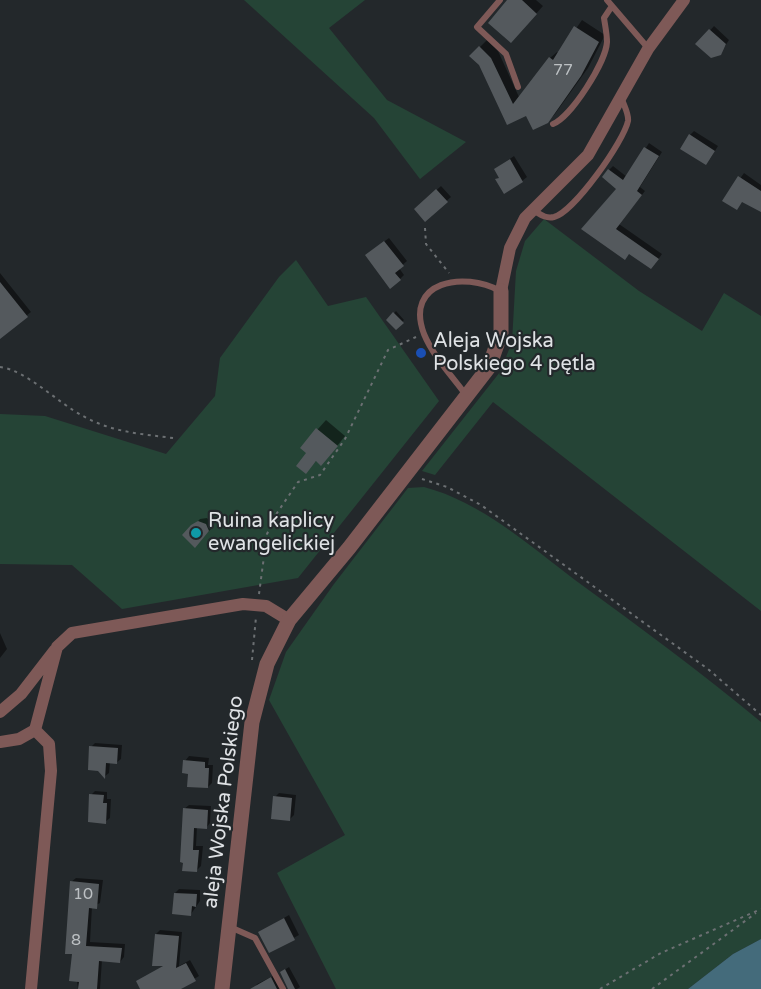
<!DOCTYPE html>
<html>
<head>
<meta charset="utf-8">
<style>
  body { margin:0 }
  canvas { display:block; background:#23282b }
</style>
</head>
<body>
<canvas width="761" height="989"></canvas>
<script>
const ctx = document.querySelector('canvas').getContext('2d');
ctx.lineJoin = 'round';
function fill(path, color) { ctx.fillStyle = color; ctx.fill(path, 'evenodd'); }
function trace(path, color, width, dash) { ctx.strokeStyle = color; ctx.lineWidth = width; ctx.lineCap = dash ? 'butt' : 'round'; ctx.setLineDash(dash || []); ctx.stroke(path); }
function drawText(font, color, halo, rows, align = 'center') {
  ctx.font = font + ' "Varela Round",sans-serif'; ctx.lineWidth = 4.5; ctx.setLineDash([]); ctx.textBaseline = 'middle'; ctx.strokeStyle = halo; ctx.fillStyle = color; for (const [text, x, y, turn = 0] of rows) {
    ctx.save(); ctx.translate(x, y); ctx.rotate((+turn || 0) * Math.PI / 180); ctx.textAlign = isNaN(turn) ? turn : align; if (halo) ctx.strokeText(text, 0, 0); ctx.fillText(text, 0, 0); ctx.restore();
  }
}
fill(new Path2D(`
  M244,0H365L329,28L387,100L466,142L420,179L374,118Z
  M544,219L639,291L702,331L724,293L761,316V611L493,402L435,475L422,471L500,372L512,342L516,271L525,241Z
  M296,260L328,306L366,297L439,401L298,578L122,609L72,565L0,564V414L45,416L166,454L215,396L220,358L279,277Z
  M424,487C481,502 529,545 575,580C638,626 701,672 761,722V939L733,954L688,989H336L277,873L345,835L269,700L286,652L334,584L408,488Z`), '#254436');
fill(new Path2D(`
  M761,939V989H688L733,954Z`), '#446b7b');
fill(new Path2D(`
  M509,0H536L543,6L517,35Z
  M582,20L605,35L588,68L555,114L547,122L527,114L507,123L480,64L471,56L487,40L498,51L519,97L550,58L557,52L559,53Z
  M714,26L729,40L720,54L698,44Z
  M694,131L718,146L710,159L690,135Z
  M649,143L662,152L640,187L645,191L619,224L662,254L655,264L584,229L619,188L604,177L609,170L613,166L627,177Z
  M514,156L527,177L522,181L500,177L495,169Z
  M744,173L761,185V210L743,201L725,200Z
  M441,186L451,197L425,220L420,205Z
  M389,238L407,261L399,268L404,275L400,279L371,251Z
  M0,273L31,312L0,336Z
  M396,311L404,320L396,328L388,320Z
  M326,420L345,436L330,455L317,460L306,472L308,452L302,447Z
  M207,518L211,523V529L195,546L185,535L200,519Z
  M0,633L7,649L0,658Z
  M95,743L122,745L121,759L116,763L110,762L109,773L105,776L98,769L91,747Z
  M189,756L209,758L208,765H213L212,783L208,787L189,772L185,761Z
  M95,791L107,792V799H111L110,818L105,822L91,795Z
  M279,793L296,795L294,815L290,819L275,797Z
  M189,805L211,806L210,823L206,828L197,827L196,846H203L201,866L197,870L184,809Z
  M76,878L103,880L100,903L92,907L90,942L125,944L124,957L120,962L102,960L100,989H78L73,953L71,882Z
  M179,889L200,890V901L191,914L175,893Z
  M289,915L299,935L270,951L260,932Z
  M160,930L182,932L179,966L190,960L199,976L178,989H142L138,981L165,965L156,934Z
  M289,967L300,987L297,989H289L281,972Z
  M275,975L283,989H254L257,984Z`), '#0007');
fill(new Path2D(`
  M507,0H522L537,14L511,43L488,23Z
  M574,26L599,42L581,76L548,123L533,130L526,116L507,125L479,65L469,56L479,46L491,58L513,104L549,57L553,60Z
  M709,29L726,44L721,55L711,58L695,44Z
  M689,134L715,151L706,165L680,149Z
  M644,147L659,156L637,191L642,195L616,229L659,259L651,269L629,254L625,260L581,229L616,189L602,177L608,169L623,180Z
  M510,159L523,182L504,194L495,179L499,178L494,169Z
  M738,176L761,191V212L742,202L737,210L722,201Z
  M436,189L448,202L425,222L414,209Z
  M384,241L404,266L395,273L401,280L390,289L365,255Z
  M0,282L28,317L0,339Z
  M393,312L404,323L396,330L386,320Z
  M316,428L338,446L321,466L316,461L306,474L296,466L306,453L300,448Z
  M198,521L206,524L209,531L195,548L182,535L191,525Z
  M89,746L118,748L117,764L106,763L105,779L98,771L88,770Z
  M183,760L205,762V768H209L208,788L187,787L188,774L182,773Z
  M89,794L104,795L103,803H107L106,824L88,822Z
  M273,796L292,798L290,821L271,819Z
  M183,808L208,810L207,829L194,828L193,850H199L197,872L182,871L183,863L180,862Z
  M70,881L99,884L97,909L89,908L86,946L122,948L120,963L99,961L97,989H78L79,982L69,981L72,954H65Z
  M174,893L197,894L196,907L192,906L191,916L172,914Z
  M284,918L295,940L269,953L258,932Z
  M155,934L179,936L176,968L186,963L196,981L181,989H140L136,981L163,966H152Z
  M285,969L295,989H288L280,972Z
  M271,977L277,989H250Z`), '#54595d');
trace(new Path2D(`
  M425,228L426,244L449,273
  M0,367C26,370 58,403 83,416C111,432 141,434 173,438
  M422,479L447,487L481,505L708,669L761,715
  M259,594L267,534L277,513L298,482L320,475L345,439L388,350L416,337
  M252,660L256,617
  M600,989L661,953L761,909
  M652,989L756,913`), '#6c7073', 2, [3, 4.5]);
trace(new Path2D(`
  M500,0L477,27L506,54L518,87
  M607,0L648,48
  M553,124C571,117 606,62 607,42C607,34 605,25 604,18L612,6
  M533,210C540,214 545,219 554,217C574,212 624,141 628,121C629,114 624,106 622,99
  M466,395C452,376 433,356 424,334C404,281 464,271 500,291
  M230,927L255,938L283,989`), '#7e5957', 6);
trace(new Path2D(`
  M501,291L510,248L525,218L588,155L648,49L684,0
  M0,712L21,694L55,650
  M0,742L19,739L35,730L57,647L72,633L243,604L266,606L289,620
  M31,989L51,771L49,744L35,730`), '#7e5957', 12);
trace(new Path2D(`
  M222,989L252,722L267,664L289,620L349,548L489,367L501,333V291`), '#7e5957', 15);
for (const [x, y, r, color] of [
  [421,353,6,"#1a4fb4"],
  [196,533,6,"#0f9aa8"]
]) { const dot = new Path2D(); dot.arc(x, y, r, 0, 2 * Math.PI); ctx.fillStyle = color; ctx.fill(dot); trace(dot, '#23282b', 2); }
drawText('16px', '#bcc0c3', null, [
  ["77",563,71],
  ["10",83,895],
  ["8",76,941]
]);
drawText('20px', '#dfe2e5', '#23282b', [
  ["Aleja Wojska",433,342],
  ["Polskiego 4 pętla",433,365],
  ["Ruina kaplicy",208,522],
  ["ewangelickiej",208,545]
], 'left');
drawText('20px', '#dfe2e5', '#23282b', [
  ["aleja Wojska Polskiego",224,802,-83]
]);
</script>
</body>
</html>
